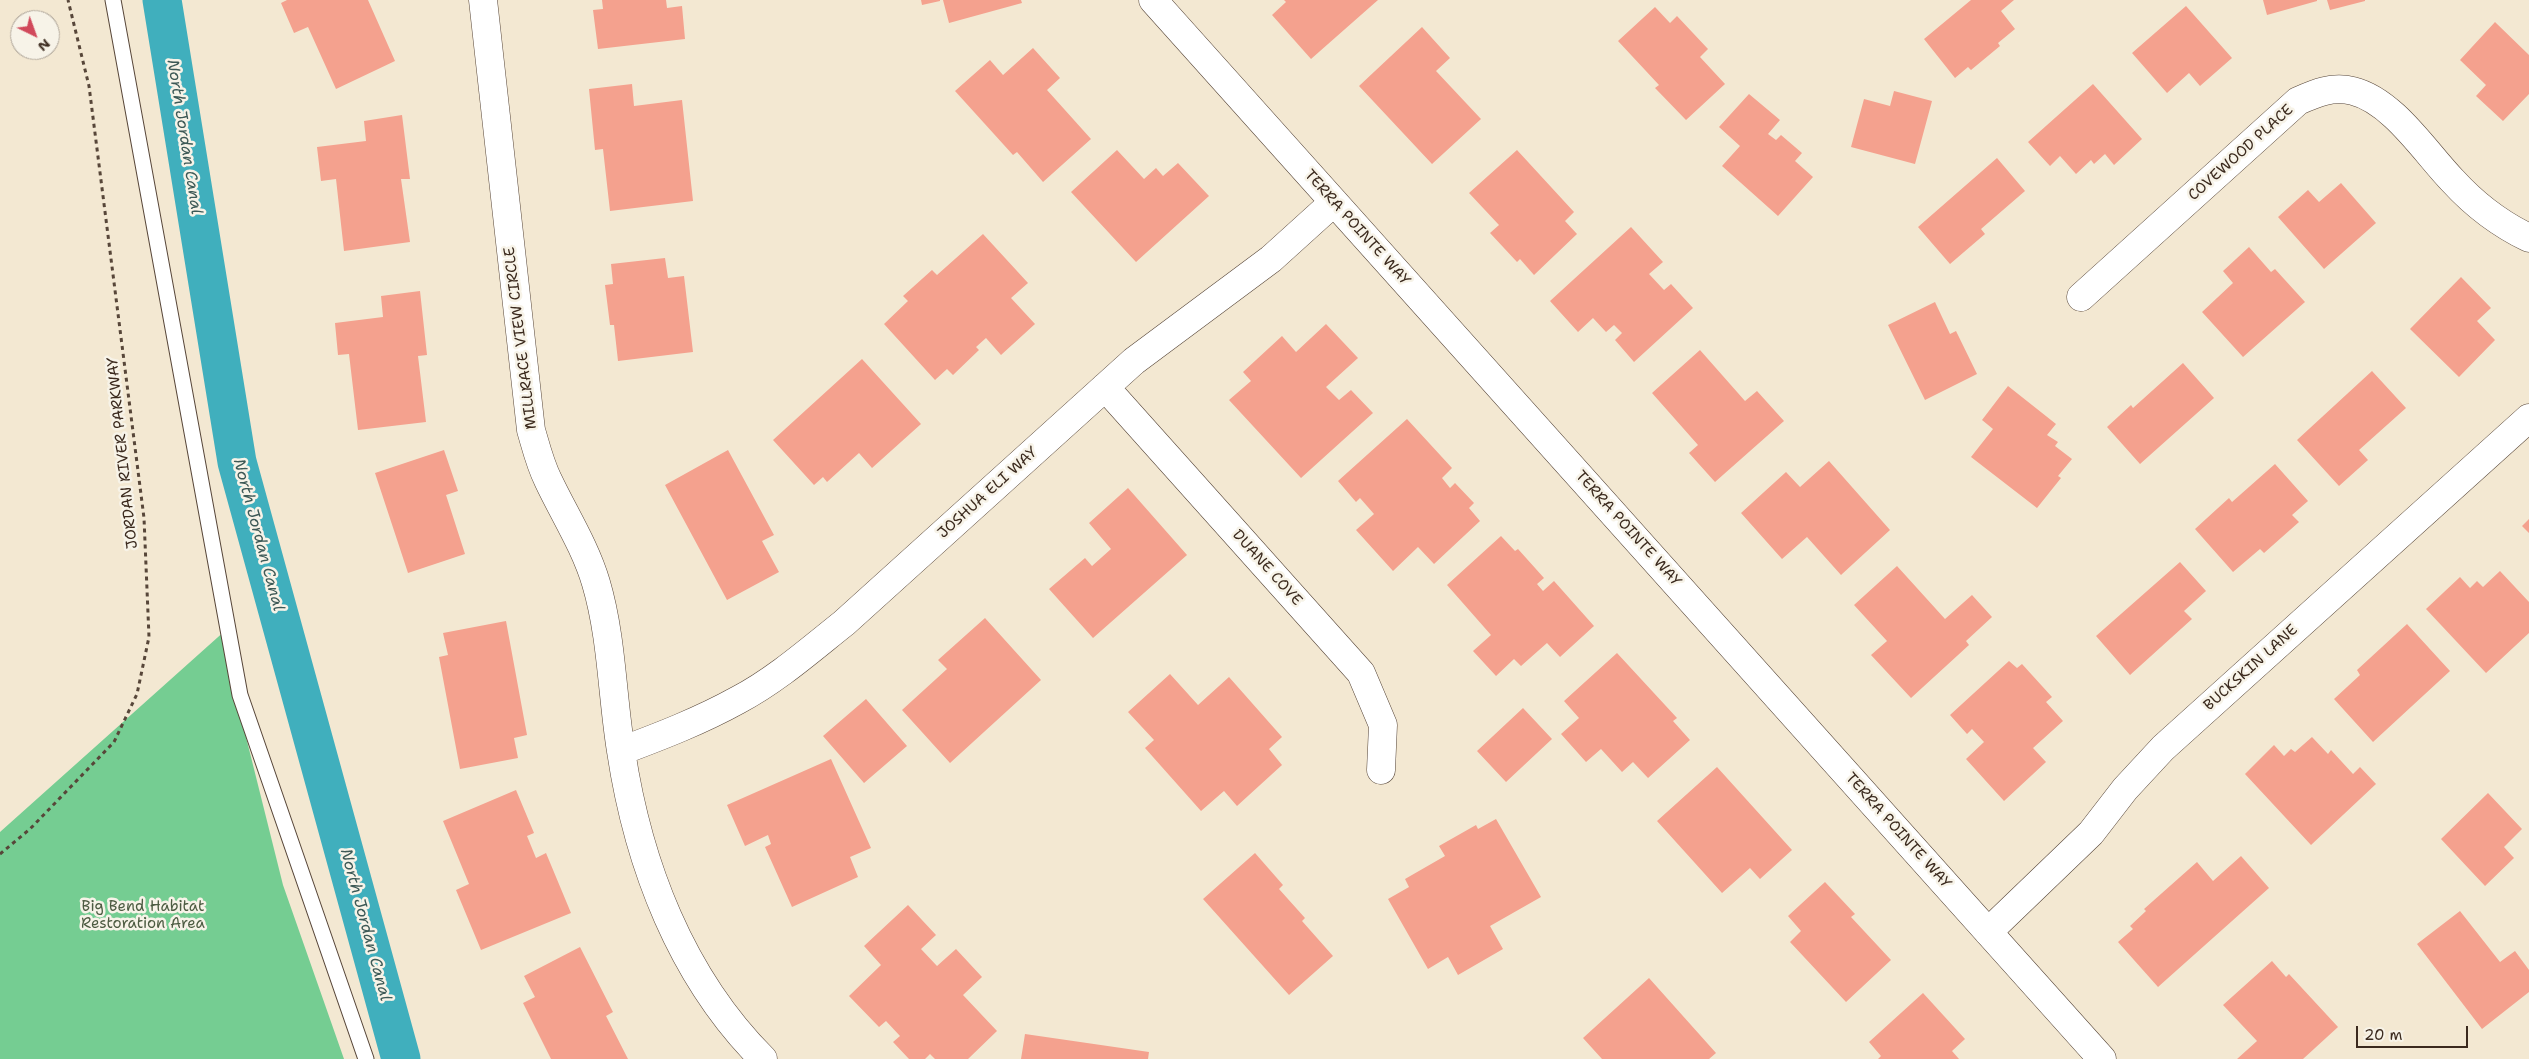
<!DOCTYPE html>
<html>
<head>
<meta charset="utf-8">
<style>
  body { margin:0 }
  #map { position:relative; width:2529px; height:1059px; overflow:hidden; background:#f3e8d2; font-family:"Shantell Sans",sans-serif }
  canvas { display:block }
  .north { position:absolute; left:10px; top:10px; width:50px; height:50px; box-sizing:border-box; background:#f7f3e8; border:1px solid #aca397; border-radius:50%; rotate:138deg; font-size:14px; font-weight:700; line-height:20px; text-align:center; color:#3b2a1e }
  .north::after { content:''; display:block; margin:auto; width:18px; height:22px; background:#d1495b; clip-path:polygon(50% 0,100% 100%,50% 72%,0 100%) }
  .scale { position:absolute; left:2356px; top:1026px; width:112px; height:22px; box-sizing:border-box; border:2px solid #3b2a1e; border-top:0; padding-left:6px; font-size:15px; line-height:18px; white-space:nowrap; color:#3b2a1e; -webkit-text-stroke:4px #f7f3e8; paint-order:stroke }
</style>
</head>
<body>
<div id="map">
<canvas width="2529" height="1059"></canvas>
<div class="north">N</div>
<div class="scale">20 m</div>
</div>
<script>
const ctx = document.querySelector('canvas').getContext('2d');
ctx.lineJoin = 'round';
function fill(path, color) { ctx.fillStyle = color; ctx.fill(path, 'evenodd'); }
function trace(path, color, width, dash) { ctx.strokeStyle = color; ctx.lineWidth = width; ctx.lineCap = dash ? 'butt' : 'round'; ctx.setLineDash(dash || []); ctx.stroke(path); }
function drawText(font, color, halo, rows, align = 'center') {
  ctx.font = font + ' "Shantell Sans",sans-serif'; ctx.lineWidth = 5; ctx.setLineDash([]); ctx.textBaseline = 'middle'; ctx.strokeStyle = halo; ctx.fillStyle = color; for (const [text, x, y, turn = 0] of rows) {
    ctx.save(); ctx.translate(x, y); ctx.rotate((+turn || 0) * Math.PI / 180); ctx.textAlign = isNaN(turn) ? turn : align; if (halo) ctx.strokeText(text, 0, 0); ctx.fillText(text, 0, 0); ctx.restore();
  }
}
fill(new Path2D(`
  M227,629L246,737L283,885L344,1059H0V832Z`), '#75cd92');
trace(new Path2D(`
  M162,0L237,462L401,1059`), '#40afbd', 39);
fill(new Path2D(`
  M287,0H368L395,61L336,89L308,27L294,33L281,3Z
  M602,0H666L667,8L682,6L685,39L598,49L593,10L603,9Z
  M921,0H940V1L922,5Z
  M943,0H1021L1022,3L949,23Z
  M1284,0H1378L1311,59L1272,15L1286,2Z
  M1971,0H2014L2001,11L2015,29L1998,43L2000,46L1971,70L1968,67L1955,78L1924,39Z
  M2263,0H2317V1L2267,15Z
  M2327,0H2365V1L2330,10Z
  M2186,6L2232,58L2200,86L2189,73L2167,93L2132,53Z
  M1655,7L1670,23L1677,16L1708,49L1700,57L1725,84L1686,120L1655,88L1659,85L1618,41Z
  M2495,22L2529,55V94L2503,121L2476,96L2486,85L2460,60Z
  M1422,27L1450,58L1436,71L1481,119L1432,164L1359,86Z
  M1033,48L1060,78L1047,90L1091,139L1043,182L1017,152L1013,155L955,91L990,60L1003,75Z
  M632,84L634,106L682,100L693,201L610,211L603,149L595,150L589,89Z
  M2093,84L2142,139L2114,165L2105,154L2094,164L2091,160L2076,174L2060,156L2050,166L2028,142Z
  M1894,91L1932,101L1915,164L1851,147L1864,99L1890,106Z
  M1749,94L1780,120L1768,134L1776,140L1781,135L1802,153L1795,161L1813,177L1778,216L1722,166L1740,146L1719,127Z
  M402,115L410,179H401L410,242L344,251L336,179L321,181L317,147L366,141L364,121Z
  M1117,150L1144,179L1156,168L1163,176L1178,163L1209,196L1136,262L1071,192Z
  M1517,150L1574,212L1565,221L1577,234L1534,275L1520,259L1517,262L1490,233L1499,225L1469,193Z
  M1997,158L2025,191L1981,229L1985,234L1950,264L1918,227Z
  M2341,183L2376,223L2324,269L2278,217L2308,190L2319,202Z
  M1631,227L1663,262L1649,274L1664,290L1671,284L1693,308L1634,362L1615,340L1622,333L1614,325L1606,332L1593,318L1578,332L1550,301Z
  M983,234L1028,283L1011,298L1035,324L1001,355L986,338L976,347L979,350L953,375L947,369L935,380L884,324L908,301L903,296L932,270L937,275Z
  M2249,247L2271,272L2275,269L2305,302L2243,357L2202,312L2233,283L2223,271Z
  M665,258L668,278L684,276L693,352L618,361L614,325H610L605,285L613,284L611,264Z
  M2461,277L2491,308L2477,321L2495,340L2459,377L2410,329Z
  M420,291L427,355L418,356L426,422L358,430L349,354L338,355L335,323L383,317L381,296Z
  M1935,302L1950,334L1956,331L1977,374L1925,400L1888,325Z
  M1326,324L1358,358L1326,387L1339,400L1351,390L1373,413L1301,478L1229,400L1251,381L1243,372L1282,336L1296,352Z
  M1700,350L1745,401L1757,391L1784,421L1715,482L1689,453L1698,445L1652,393Z
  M862,359L921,424L872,468L859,453L827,482L823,477L814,485L773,440Z
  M2183,363L2214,398L2140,464L2107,427L2131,405L2133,408Z
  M2372,371L2406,408L2359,450L2368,460L2339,486L2297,440Z
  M2008,386L2056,424L2047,435L2058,442L2055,446L2072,459L2058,476L2061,478L2037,508L1971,457L1993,429L1982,420Z
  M1407,419L1452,468L1442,478L1450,488L1455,483L1474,503L1469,508L1480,521L1434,564L1418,547L1393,571L1356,530L1374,514L1360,498L1356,502L1338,481Z
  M444,450L458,491L446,495L465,554L408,573L375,473Z
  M728,450L774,535L762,541L779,572L727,600L665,485Z
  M1829,461L1890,530L1841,575L1807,537L1782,559L1741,513L1786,472L1800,487Z
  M2275,464L2308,501L2292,515L2299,522L2264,553L2260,549L2233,572L2195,529L2229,498L2232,502Z
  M1128,488L1187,555L1093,638L1049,589L1085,558L1092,566L1111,549L1089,523Z
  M2529,519V533L2522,526Z
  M1501,536L1515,551L1518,549L1544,578L1537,584L1543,591L1554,581L1594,626L1560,657L1547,643L1521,666L1514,659L1496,676L1473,651L1491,635L1447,585Z
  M2180,562L2206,591L2184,611L2192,619L2130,675L2096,636Z
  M1897,566L1945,619L1972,595L1992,617L1966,641L1969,645L1911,698L1871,655L1887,641L1854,605Z
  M2500,571L2529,602V633L2486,673L2426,609L2460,577L2470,588L2477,581L2483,587Z
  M985,618L1041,680L950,763L902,710L947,669L938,660Z
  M506,621L527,735L514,738L518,758L460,769L439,657L448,655L443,633Z
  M2407,624L2450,671L2373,742L2334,699L2360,675L2357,670Z
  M1617,653L1677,718L1673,721L1690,740L1648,778L1633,762L1622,772L1601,749L1586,762L1561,734L1579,718L1564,701Z
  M2009,661L2017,668L2022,664L2052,697L2046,702L2063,721L2033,748L2046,762L2004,801L1966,759L1984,742L1972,729L1967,734L1950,715Z
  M1170,674L1198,705L1229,677L1282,737L1269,749L1282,765L1237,806L1224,791L1201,811L1145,748L1154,740L1128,712Z
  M866,699L907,746L864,783L823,736Z
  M1523,708L1552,739L1506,782L1477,751Z
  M2312,737L2328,754L2331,750L2353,774L2360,767L2376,784L2311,845L2245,774L2274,745L2284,756L2291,749L2295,752Z
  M831,759L871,848L850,857L858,877L792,907L765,847L771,844L768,835L745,846L727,805Z
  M1717,767L1792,850L1760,879L1750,868L1722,893L1657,821Z
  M516,790L534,833L527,836L536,858L546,853L571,913L481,950L456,890L469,884L443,821Z
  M2488,793L2522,829L2504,847L2514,858L2485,886L2441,839Z
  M1496,819L1541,897L1490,926L1503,949L1458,975L1448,957L1428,969L1388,899L1409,887L1405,879L1445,856L1439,846L1476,825L1478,829Z
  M1255,853L1283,885L1279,889L1305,918L1302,921L1333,956L1289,995L1203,899Z
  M2241,856L2269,888L2158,987L2118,942L2133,929L2130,926L2146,911L2144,909L2197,862L2213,881Z
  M1825,882L1855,914L1851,917L1891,960L1846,1002L1790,942L1801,931L1788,916Z
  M908,905L936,935L921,949L937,966L956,949L982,977L963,995L997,1031L968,1059H935L930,1054L925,1059H909L893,1042L900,1036L886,1021L879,1027L849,996L881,965L864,946Z
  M2460,911L2500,962L2515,951L2529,970V992L2482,1029L2417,944Z
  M580,947L613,1012L606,1016L628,1059H551L523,1003L535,997L524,976Z
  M2272,961L2286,977L2289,974L2338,1027L2303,1059H2237L2257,1041L2223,1005Z
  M1649,978L1716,1053L1709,1059H1602L1583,1038Z
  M1923,993L1965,1039L1952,1051L1959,1059H1878L1881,1056L1869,1042Z
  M1025,1034L1149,1052L1148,1059H1021Z`), '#f4a18e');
const lane = new Path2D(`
  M113,0L240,695L366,1059`);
const street = new Path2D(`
  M483,0L531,430C536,447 540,464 548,480C564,514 585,546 596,583C612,637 612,696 621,751C638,864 681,977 763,1059
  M1153,0L2102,1059
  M2081,297L2298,101C2316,93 2332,86 2353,91C2393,101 2425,152 2453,181C2474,204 2502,225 2529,238
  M1105,387L1361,673L1383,725L1381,770
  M621,751C661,736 700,721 738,700C776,680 810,650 844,623L1134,361L1271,259L1334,202
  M1988,932L2091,833L2125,789L2163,748L2529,418`);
trace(lane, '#574639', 17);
trace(street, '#574639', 29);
trace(new Path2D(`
  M0,854L30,829L114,742L137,694L149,637L144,518L89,86L68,0`), '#574639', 3, [4, 4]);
trace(lane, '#fff', 15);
trace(street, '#fff', 28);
drawText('15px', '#3b2a1e', '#f7f3e8', [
  ["COVEWOOD PLACE",2241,153,-42],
  ["TERRA POINTE WAY",1357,228,48],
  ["MILLRACE VIEW CIRCLE",521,338,-97],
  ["JORDAN RIVER PARKWAY",123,453,-96],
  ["JOSHUA ELI WAY",988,493,-42],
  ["TERRA POINTE WAY",1628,529,48],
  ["DUANE COVE",1267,568,48],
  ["BUCKSKIN LANE",2251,668,-42],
  ["TERRA POINTE WAY",1898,831,48]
]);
drawText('15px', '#4c5b41', '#f7f3e8', [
  ["Big Bend Habitat",143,907],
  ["Restoration Area",143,924]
]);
drawText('italic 16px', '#3d5956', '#f7f3e8', [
  ["North Jordan Canal",184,137,81],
  ["North Jordan Canal",258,535,75],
  ["North Jordan Canal",365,925,75]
]);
</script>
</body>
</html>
